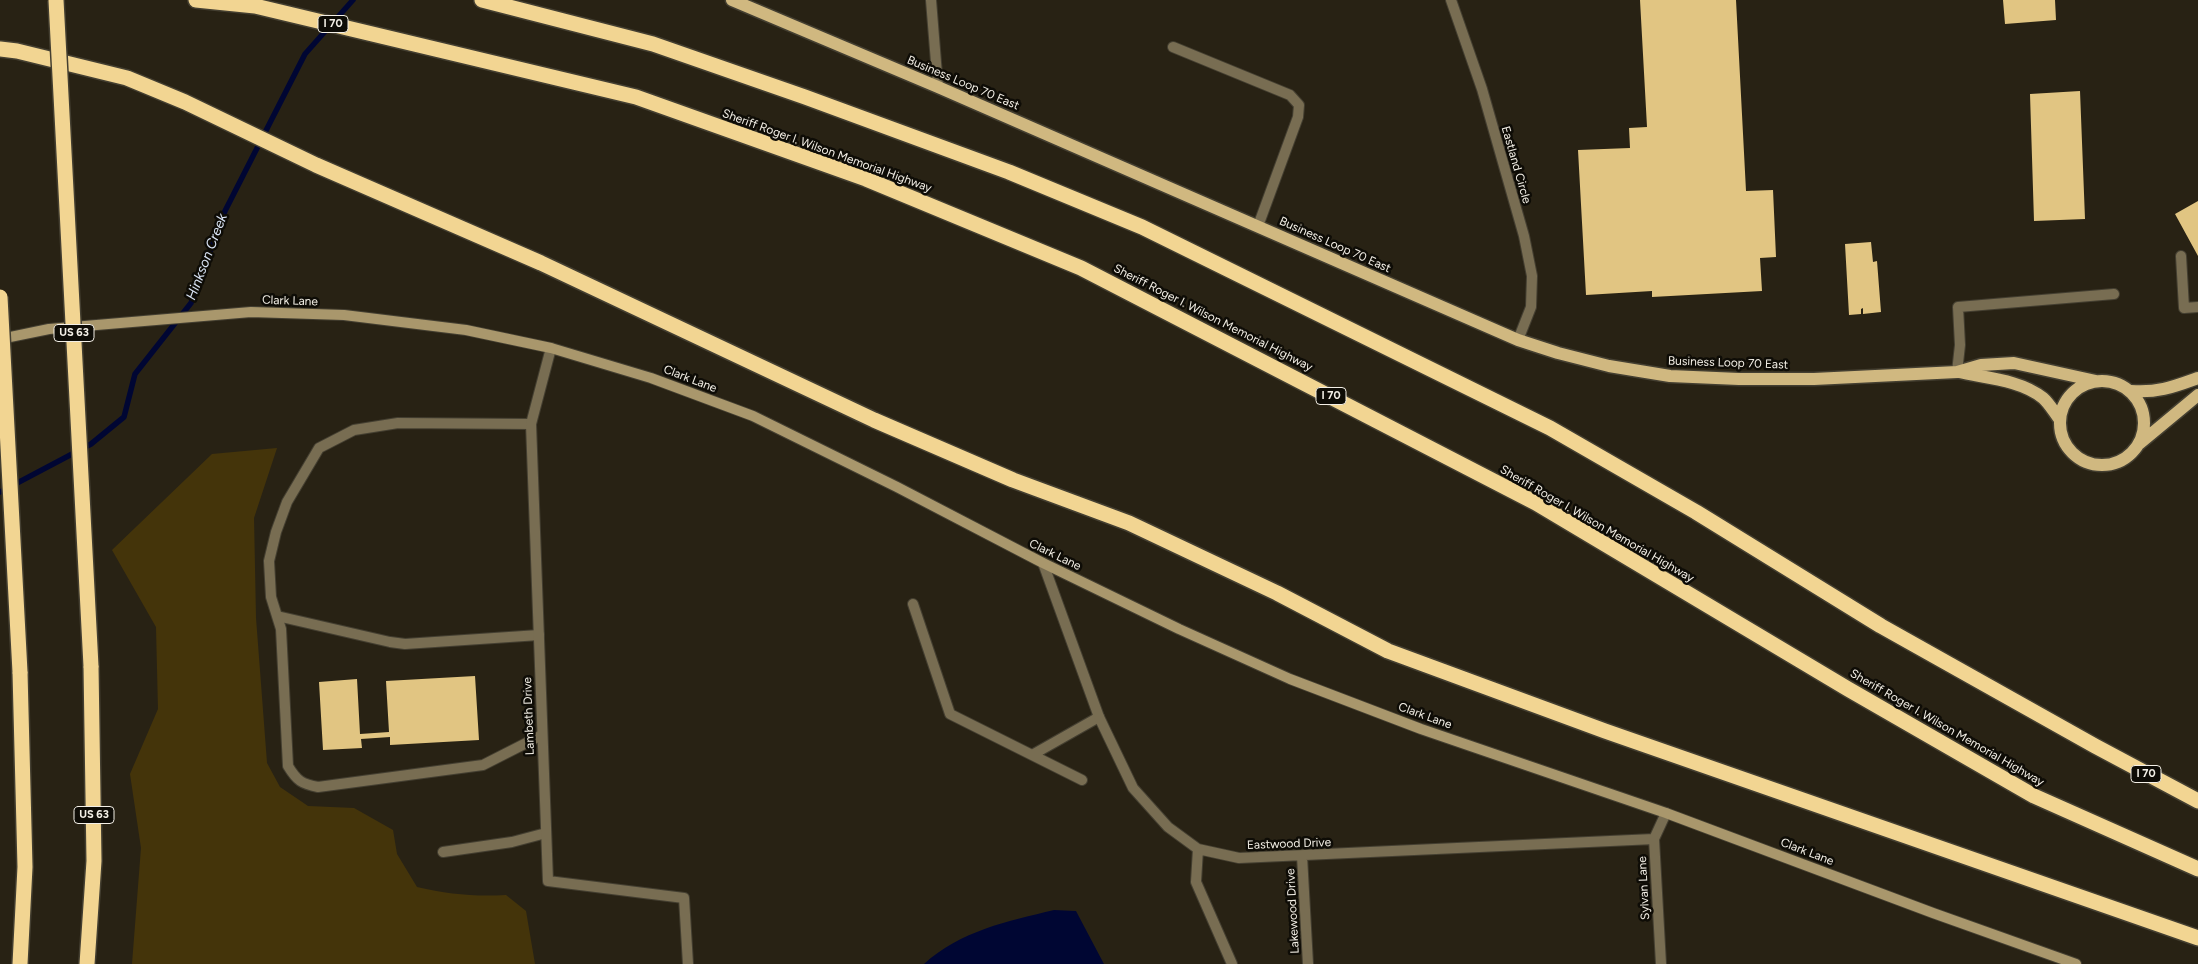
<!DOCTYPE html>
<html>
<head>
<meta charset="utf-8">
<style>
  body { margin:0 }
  canvas { display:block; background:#282214 }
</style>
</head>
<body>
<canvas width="2198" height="964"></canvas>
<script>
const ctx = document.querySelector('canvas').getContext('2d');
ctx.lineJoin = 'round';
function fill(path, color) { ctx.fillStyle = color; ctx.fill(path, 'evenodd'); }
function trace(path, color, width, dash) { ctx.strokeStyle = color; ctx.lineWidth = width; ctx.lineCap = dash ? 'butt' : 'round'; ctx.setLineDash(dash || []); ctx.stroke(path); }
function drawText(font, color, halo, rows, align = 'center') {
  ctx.font = font + ' Figtree,sans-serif'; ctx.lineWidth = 5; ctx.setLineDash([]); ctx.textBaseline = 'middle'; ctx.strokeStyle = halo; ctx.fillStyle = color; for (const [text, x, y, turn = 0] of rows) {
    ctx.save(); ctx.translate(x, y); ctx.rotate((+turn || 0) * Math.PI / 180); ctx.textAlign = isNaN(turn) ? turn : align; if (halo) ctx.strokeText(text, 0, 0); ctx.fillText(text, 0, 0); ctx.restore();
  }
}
fill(new Path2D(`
  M277,448L254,518L256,618L267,763L280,787L308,806L354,808L393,830L397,854L417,887C448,894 474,897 506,895L526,911L535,964H132L141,848L130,774L158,709L156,627L112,550L212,454Z`), '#44340a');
fill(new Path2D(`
  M1054,910L1076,911L1104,964H924C960,931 1008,921 1054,910Z`), '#000633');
trace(new Path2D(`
  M0,492L91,444L124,417L135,374L191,303L225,211L305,54L353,0`), '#000633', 5.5);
fill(new Path2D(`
  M1640,0H1736L1746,191L1773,190L1776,257L1760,258L1762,291L1652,297V291L1586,295L1578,150L1630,148L1629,128L1647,127Z
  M2003,0H2055L2056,20L2005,24Z
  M2080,91L2085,219L2034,221L2030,94Z
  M2198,201V256L2175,214Z
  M1871,242L1873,262L1877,261L1881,312L1863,314V308L1861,309V314L1849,315L1845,244Z
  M475,676L479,740L390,745V737L361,739L362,748L323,750L319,682L357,679L360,734L389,732L386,681Z`), '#e1c582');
const lane = new Path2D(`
  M1173,47L1290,95L1299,105L1298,117L1258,226
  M2181,256L2184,308L2198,307
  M1957,372L1960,345L1958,307L2114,294
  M531,424L398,423L354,430L319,448L287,502L276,532L269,561L271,597L281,629L288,766C297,781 302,784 318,787L483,765L542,735
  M913,604L950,714L1082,780
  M277,616L390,642L405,644L539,635
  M1032,755L1099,717
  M443,852L512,842L546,833`);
const street = new Path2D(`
  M931,0L938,87
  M1451,0L1482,89L1524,236L1532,276L1531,307L1518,340
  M551,348L531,424L548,881L684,898L688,964
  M1043,563L1099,717L1133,788L1168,827L1198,849L1239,858L1654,839
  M1198,849L1196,882L1232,964
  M1302,856L1308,964
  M1661,964L1654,839L1666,813`);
const secondary = new Path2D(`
  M0,339L49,329L251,312L344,315L466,330L551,348L651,378L753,416L897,487L1043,563L1179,629L1290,679L1421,729L1666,813L1933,913L2076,964`);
const primary = new Path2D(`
  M732,0L938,87L1518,340L1558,353L1609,366L1670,376L1739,379H1814L1957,372L1981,365L2014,363L2096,381
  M1959,372C1986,378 2021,380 2043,398C2049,403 2054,412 2060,420
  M2060 423a42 42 0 1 1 84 0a42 42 0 1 1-84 0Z
  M2131,391C2158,393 2173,387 2198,378
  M2139,444L2198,395`);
const highway = new Path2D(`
  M196,0L255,6L636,97L866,179L1081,268L1536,503L1848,689L2034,796L2198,869
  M482,0L653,44L805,97L1009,172L1142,227L1550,428L1696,512L1881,626L2095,746L2198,801
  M0,49L17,51L127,78L185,102L316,165L541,263L874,420L1013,480L1129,523L1277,593L1388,651L1605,731L2198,938
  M20,672L25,867L20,964
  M87,964L94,861L91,666`);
trace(lane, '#443f31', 12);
trace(street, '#443f31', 12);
trace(secondary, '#443f31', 12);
trace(primary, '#443f31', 15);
trace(highway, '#443f31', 18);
trace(lane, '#786d52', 10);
trace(street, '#786d52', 10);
trace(secondary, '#a9976c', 10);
trace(primary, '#d0b880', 12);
trace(highway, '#f2d592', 15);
const highwayBridge = new Path2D(`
  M56,0L91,666
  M0,297L20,672`);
trace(highwayBridge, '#443f31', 18, []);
trace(highwayBridge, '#f2d592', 15);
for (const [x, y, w] of [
  [333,24,30],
  [74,333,40],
  [1331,396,30],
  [2146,774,30],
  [94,815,40]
]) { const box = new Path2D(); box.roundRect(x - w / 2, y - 8.5, w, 17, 4); ctx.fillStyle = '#0e0c06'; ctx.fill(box); trace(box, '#f3efe6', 1); }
drawText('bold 11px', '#f3efe6', null, [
  ["I 70",333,24],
  ["US 63",74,333],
  ["I 70",1331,396],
  ["I 70",2146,774],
  ["US 63",94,815]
]);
drawText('12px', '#f3efe6', '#0e0c06', [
  ["Business Loop 70 East",963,83,23],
  ["Sheriff Roger I. Wilson Memorial Highway",827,151,20],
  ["Eastland Circle",1516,165,74],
  ["Business Loop 70 East",1335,245,24],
  ["Clark Lane",290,301,2],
  ["Sheriff Roger I. Wilson Memorial Highway",1213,318,27],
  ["Business Loop 70 East",1728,363,2],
  ["Clark Lane",690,379,21],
  ["Sheriff Roger I. Wilson Memorial Highway",1597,524,30],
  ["Clark Lane",1055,555,26],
  ["Lambeth Drive",529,716,-92],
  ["Clark Lane",1425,716,20],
  ["Sheriff Roger I. Wilson Memorial Highway",1947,728,30],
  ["Eastwood Drive",1289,844,-2],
  ["Clark Lane",1807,852,21],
  ["Sylvan Lane",1644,888,-93],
  ["Lakewood Drive",1293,911,-93]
]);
drawText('italic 14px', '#d9e3f3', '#0e0c06', [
  ["Hinkson Creek",207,257,-69]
]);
</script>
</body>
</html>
